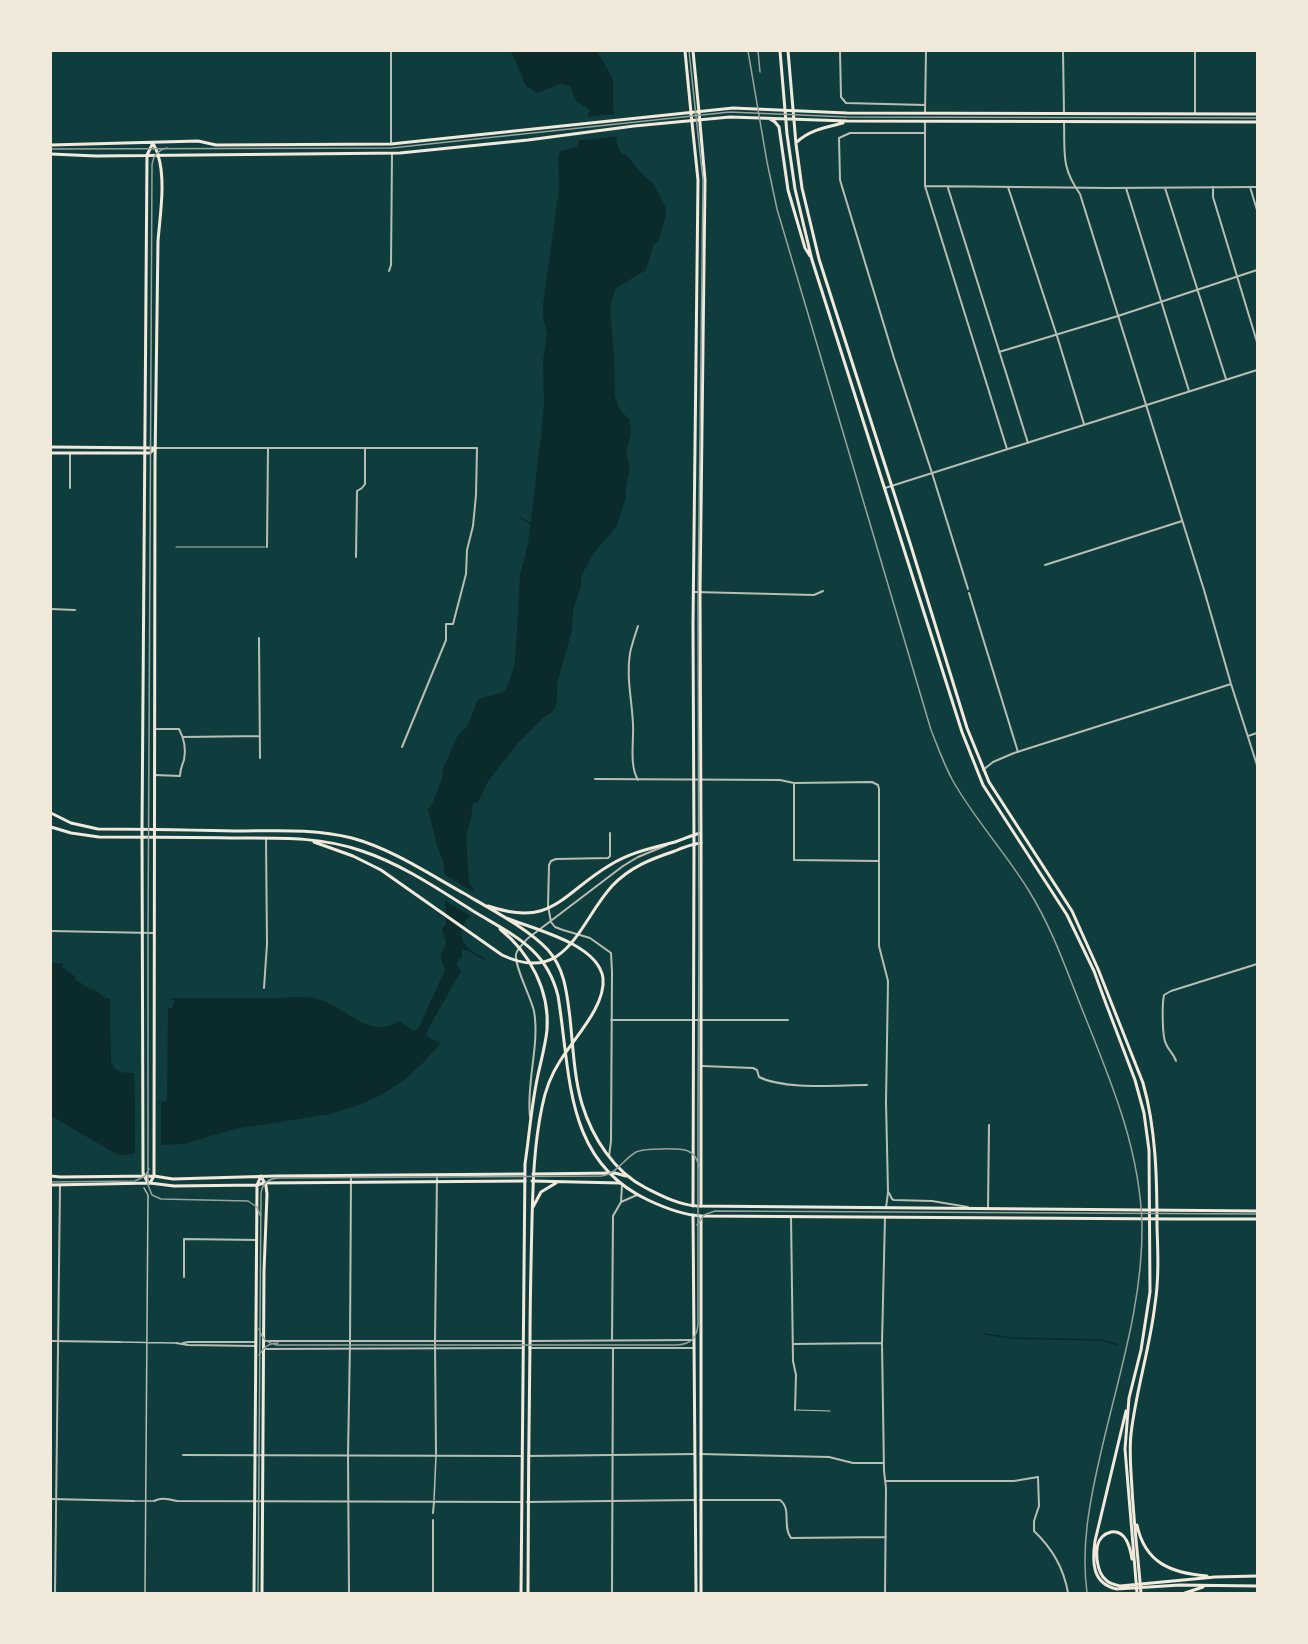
<!DOCTYPE html>
<html>
<head>
<meta charset="utf-8">
<style>
  body { margin:0 }
  #map { position:relative; width:1308px; height:1644px; overflow:hidden; background:#0f3d3e; font-family:"PT Sans Narrow",sans-serif }
  canvas { display:block }
  .frame { position:absolute; inset:0; border:52px solid #f1e9da; pointer-events:none }
</style>
</head>
<body>
<div id="map">
<canvas width="1308" height="1644"></canvas>
<div class="frame"></div>
</div>
<script>
const ctx = document.querySelector('canvas').getContext('2d');
ctx.lineJoin = 'round';
function fill(path, color) { ctx.fillStyle = color; ctx.fill(path, 'evenodd'); }
function trace(path, color, width, dash) { ctx.strokeStyle = color; ctx.lineWidth = width; ctx.lineCap = dash ? 'butt' : 'round'; ctx.setLineDash(dash || []); ctx.stroke(path); }
fill(new Path2D(`
  M511,51H597L613,79V104L617,145L621,153L627,156L645,177L652,182L666,207V215L659,240L653,246L646,270L616,288L610,306L614,359L615,397L620,410L630,420L631,435L626,452L630,469L626,485V497L616,527L610,535L595,551L581,576V586L573,610L572,630L557,683V700L555,708L550,714L544,717L518,743L500,766L488,781L478,802L473,804L471,819L466,836L469,882L477,896L472,915L466,920L461,931L462,939L468,948L467,951L462,949V958L457,961V965L461,971L426,1033L429,1038L441,1043L424,1062L403,1081L381,1095L359,1105L330,1114L235,1129L184,1144L135,1146V1154L118,1155L51,1116V963H63V968L76,977L75,979L91,990L93,989L106,998H110L111,1062C115,1072 123,1073 134,1073L135,1103L164,1102L167,1100L168,1008H172L175,1001L170,999L169,998C205,998 240,998 276,998C289,998 305,996 318,999C345,1006 370,1041 399,1021L413,1031L418,1029L445,970C440,957 439,956 446,944L442,929L446,924L444,864L437,845L428,809L433,802L442,779L443,769L457,737L468,725L478,699L500,693L505,690L509,683L515,663L520,576L528,544L541,436L544,405L543,361L547,335L543,316V305L559,188L558,159L560,151L577,147L590,110L576,101L570,86L560,84L537,93L526,86Z`), '#0a2a2b');
fill(new Path2D(`
  M617,114L619,136L576,141L585,117Z
  M442,873L480,896V910L474,918L442,899Z
  M135,1103H161V1149H138V1154H135Z`), '#0f3d3e');
trace(new Path2D(`
  M521,518L531,524
  M467,949L484,959
  M985,1334L1011,1338L1102,1340L1118,1345`), '#0a2a2b', 1.5);
trace(new Path2D(`
  M176,547H265
  M797,1410L830,1411`), '#b8beb3', 1);
trace(new Path2D(`
  M144,1188L148,1195L145,1593
  M120,1342L175,1343
  M434,1500L436,1456
  M134,1501H153`), '#b8beb3', 1.5);
trace(new Path2D(`
  M840,51L841,97L846,103L925,105
  M1195,51V114
  M925,113L926,51
  M925,122V186L1007,449
  M924,133H850L839,138L840,180L894,358L932,473L968,589
  M925,186L1110,188L1257,187
  M1008,187L1057,336L1084,424
  M1213,187V197L1257,342
  M1250,187L1257,210
  M948,188L1028,443
  M1126,188L1189,391
  M1165,188L1226,379
  M389,271L391,265L392,154
  M999,352L1118,316L1257,270
  M156,448H477L476,495L473,526L467,550L466,574L453,624H446V640L402,747
  M70,488V453
  M267,547L268,448
  M356,557L357,491L362,488L365,484V449
  M1045,565L1182,521
  M695,592L814,595L823,591
  M969,593L1018,752
  M51,609L75,610
  M638,626C635,635 632,644 630,653C626,677 632,700 633,724C634,741 629,765 638,780
  M259,638L260,758
  M1248,736L1257,733
  M183,737L260,736
  M155,775L180,776C180,769 182,766 184,760C186,750 184,738 179,729H155
  M595,779L780,780L794,783L872,782L878,785L879,789V946L888,981L886,1102L888,1192L886,1208
  M794,783V860L879,861
  M51,931L153,933
  M264,988L267,944L266,838
  M611,1020H788
  M1176,1061C1174,1054 1169,1051 1166,1044C1162,1037 1162,1004 1164,995L1171,991L1257,964
  M702,1066L753,1068L757,1070L759,1077C785,1090 837,1085 867,1085
  M530,1117C526,1082 540,1045 534,1011C531,997 514,966 516,954C518,948 523,944 527,939L623,866L638,857L667,845
  M609,1156L611,1141L612,972L611,953L590,938L563,930L555,927L551,922L548,906L549,865L551,861L556,859L608,858L610,856V833
  M622,1185L621,1202L637,1195
  M889,1193L892,1199L894,1200L932,1201L968,1207
  M988,1209L989,1125
  M791,1216L793,1361L796,1375L795,1410
  M885,1217L882,1343L884,1471L886,1488L885,1593
  M184,1277V1239L257,1240
  M612,1340L613,1216L621,1202
  M51,1341L120,1342
  M176,1343L188,1345L256,1346
  M183,1343L188,1342H256
  M793,1344L882,1343
  M436,1454L435,1341L437,1175
  M700,1454L829,1457L853,1463H883
  M183,1455L522,1456
  M528,1456L695,1454
  M885,1481H1014L1038,1477L1039,1506L1034,1521V1531C1052,1548 1064,1569 1068,1593
  M51,1499L134,1501
  M700,1500H780C792,1509 782,1527 791,1538L886,1537
  M154,1501C162,1497 168,1499 177,1501L522,1502
  M527,1502L695,1500
  M433,1513L434,1502
  M433,1520V1593
  M55,1593L60,1185
  M349,1593L348,1455L350,1343L351,1176
  M612,1593L613,1348`), '#b8beb3', 2);
trace(new Path2D(`
  M391,51V144
  M1063,51L1064,113
  M1064,123C1065,154 1061,167 1080,194L1204,590L1231,684L1257,765
  M885,488L1257,370
  M983,770L993,762L1014,753L1231,684
  M264,1341H523
  M530,1341L694,1340
  M529,1348H694
  M263,1349L523,1348`), '#b8beb3', 2);
trace(new Path2D(`
  M685,51L691,113
  M693,51L699,112
  M147,155L142,829L143,1165V1173L148,1183
  M51,447L156,448
  M51,453H150L155,448
  M701,843V1206
  M533,1174L615,1173L626,1176
  M51,1176L60,1177L154,1176L173,1179L276,1176L524,1174
  M261,1176L266,1186L267,1194L264,1271L262,1593
  M532,1181L620,1183
  M150,1183L154,1176V1165L155,462L158,241C160,215 166,180 158,155
  M51,1185L150,1183L174,1186L257,1185L264,1183L525,1181
  M693,1206L694,844
  M533,1207L541,1192L556,1183
  M693,1215L696,1593
  M254,1593L257,1185L261,1176
  M701,1593V1216`), '#f1e9da', 3);
trace(new Path2D(`
  M780,51L787,134L795,189L812,260L962,732L983,785L1067,915L1094,971L1105,1001L1135,1080L1144,1113L1149,1150L1150,1292L1141,1350L1129,1398L1125,1449L1137,1593
  M788,51L796,144L802,188L819,259L910,543L967,728L989,782L1072,911L1098,969L1143,1083C1156,1129 1157,1178 1157,1227C1158,1252 1159,1279 1155,1304C1150,1348 1136,1390 1131,1434C1129,1452 1131,1470 1132,1489C1134,1523 1138,1558 1141,1593
  M691,113L698,180L693,624L694,844
  M770,119L775,122L779,127L788,190L805,248L810,256
  M797,142C809,130 827,127 843,123
  M153,143L158,154
  M51,145L198,141L216,145L391,144L733,108L847,113L1257,114
  M51,154L96,156L400,153L528,140L634,126L730,117L847,121L1257,122
  M147,155L153,143
  M51,813L71,823L98,829C144,829 189,830 234,831C274,831 313,828 352,838C392,849 429,874 465,894C489,908 530,930 548,950C565,969 567,994 570,1018C573,1046 574,1077 582,1104C592,1137 614,1172 646,1188C662,1196 679,1205 697,1206L1257,1211
  M51,827L71,833L99,837C143,837 187,837 231,838C275,838 320,836 362,851C404,865 441,891 478,914C515,936 547,950 558,996C571,1074 564,1161 648,1200C665,1208 683,1215 701,1216L1176,1219H1257
  M314,842L353,856L381,870L502,955C567,986 579,922 612,886C630,867 651,859 675,851C684,847 692,844 701,843L700,593L705,180L699,112
  M488,906C553,928 561,894 610,865C631,852 652,848 675,842C684,839 692,835 701,833
  M506,918C534,929 598,944 603,978C606,1006 574,1038 560,1061C551,1075 545,1091 542,1107C534,1145 533,1182 532,1220C531,1261 530,1302 530,1343C529,1426 528,1510 528,1593
  M500,929C530,953 550,991 547,1030C545,1049 539,1067 536,1085C531,1111 529,1137 525,1164L521,1593
  M1126,1411L1095,1541C1092,1562 1092,1584 1117,1589L1180,1585L1257,1586
  M1137,1525C1145,1563 1171,1573 1207,1576
  M1132,1559C1130,1547 1126,1530 1111,1532C1107,1533 1105,1534 1102,1537C1093,1546 1096,1573 1107,1581C1111,1584 1116,1585 1120,1586L1215,1577L1257,1576
  M1185,1593L1203,1587`), '#f1e9da', 3);
trace(new Path2D(`
  M167,148C158,150 153,156 152,165L148,933V1185L152,1195L161,1199L248,1201L257,1207L260,1215
  M51,149L391,148L730,112L847,117L1257,118
  M51,1182L135,1181L145,1176L149,1169
  M697,1225L704,1215L715,1211L1257,1214
  M259,1329C262,1339 267,1343 277,1345H677C691,1344 697,1338 698,1324V1108L699,932L698,604L703,180L689,51
  M259,1355C264,1347 269,1343 278,1343
  M258,1593L261,1194C262,1183 269,1178 280,1178L602,1176C616,1174 624,1159 636,1152C644,1148 681,1148 688,1151C695,1154 697,1159 699,1166`), '#97a49c', 1.5);
trace(new Path2D(`
  M748,51L767,162L777,209L931,730C938,747 944,765 953,781C975,820 1006,853 1029,891C1052,928 1066,969 1082,1009C1110,1079 1140,1148 1142,1225C1143,1306 1116,1383 1099,1461C1089,1505 1081,1548 1087,1593
  M758,51L760,72`), '#97a49c', 1.5);
</script>
</body>
</html>
